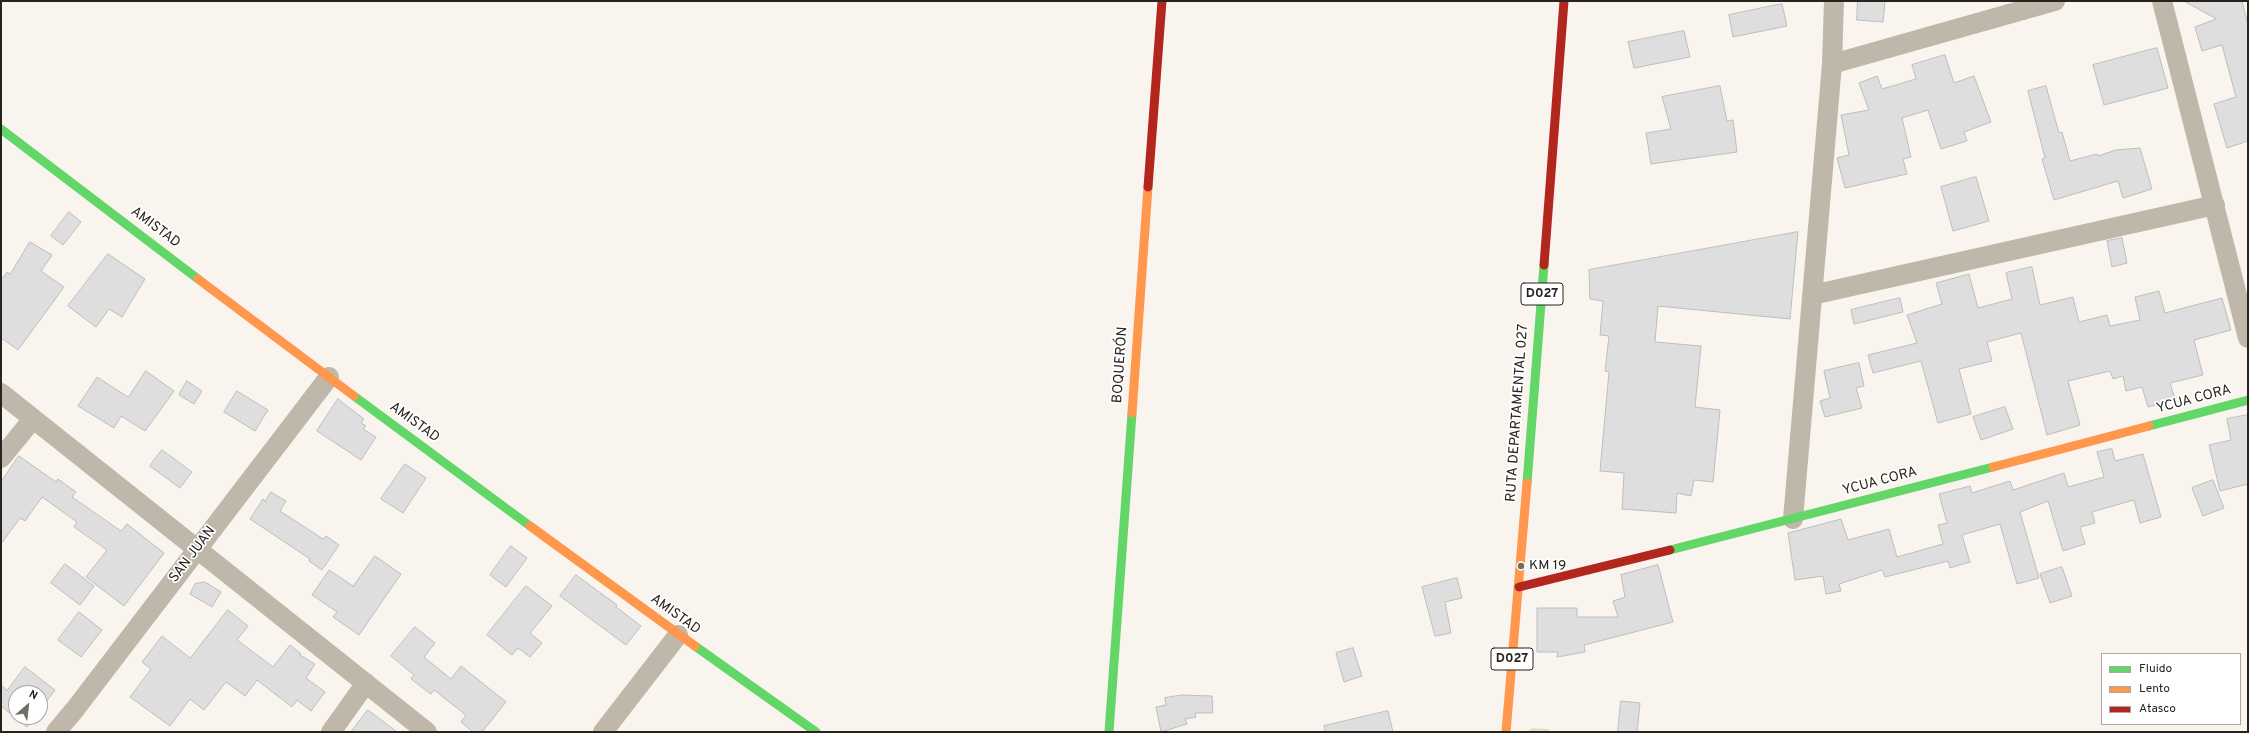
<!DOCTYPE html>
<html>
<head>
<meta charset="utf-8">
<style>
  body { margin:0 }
  #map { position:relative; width:2249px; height:733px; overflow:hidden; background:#f9f4ed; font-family:Overpass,sans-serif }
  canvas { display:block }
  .frame { position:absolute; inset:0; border:2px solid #27231d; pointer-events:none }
  .legend { position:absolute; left:2101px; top:653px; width:140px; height:72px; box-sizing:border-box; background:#fff; border:1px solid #a9a7a5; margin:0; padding:5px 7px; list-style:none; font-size:12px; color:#27231d }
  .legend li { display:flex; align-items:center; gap:8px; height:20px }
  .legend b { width:20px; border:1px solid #a9a7a5 }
  .north { position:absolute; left:8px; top:685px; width:40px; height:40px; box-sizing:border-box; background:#fff; border:1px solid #a9a7a5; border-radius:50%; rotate:28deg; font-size:11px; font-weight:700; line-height:16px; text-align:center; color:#27231d }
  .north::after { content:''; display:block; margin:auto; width:14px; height:18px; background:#706c66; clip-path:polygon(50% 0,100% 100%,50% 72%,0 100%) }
</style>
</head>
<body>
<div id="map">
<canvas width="2249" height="733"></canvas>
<div class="frame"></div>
<ul class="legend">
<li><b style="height:5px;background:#63d668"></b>Fluido</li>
<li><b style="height:5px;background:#ff974d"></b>Lento</li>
<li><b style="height:5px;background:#b3261e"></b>Atasco</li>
</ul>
<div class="north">N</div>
</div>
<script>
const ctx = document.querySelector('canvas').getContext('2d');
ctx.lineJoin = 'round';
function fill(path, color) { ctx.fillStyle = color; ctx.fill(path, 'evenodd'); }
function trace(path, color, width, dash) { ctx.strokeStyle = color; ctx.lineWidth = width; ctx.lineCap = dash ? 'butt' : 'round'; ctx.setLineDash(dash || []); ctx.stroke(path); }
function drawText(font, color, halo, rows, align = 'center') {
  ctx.font = font + ' Overpass,sans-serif'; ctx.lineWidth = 3.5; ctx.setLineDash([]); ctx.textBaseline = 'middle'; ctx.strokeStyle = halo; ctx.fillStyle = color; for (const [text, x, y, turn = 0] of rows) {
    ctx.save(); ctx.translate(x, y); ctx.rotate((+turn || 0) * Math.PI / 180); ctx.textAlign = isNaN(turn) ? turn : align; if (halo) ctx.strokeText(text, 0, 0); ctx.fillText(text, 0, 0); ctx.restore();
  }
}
fill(new Path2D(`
  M1532,728L1548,729L1551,732H1527Z`), '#ecdcc3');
const building = new Path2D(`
  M1858,1H1885L1883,22L1857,20Z
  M2184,1H2242L2248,25V141L2227,148L2214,104L2236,97L2222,45L2202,51L2195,27L2216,19Z
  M1782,4L1787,26L1733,37L1729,15Z
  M1684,31L1690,57L1634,68L1628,42Z
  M2157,48L2168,88L2104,105L2093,65Z
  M1945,55L1954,83L1974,76L1991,122L1964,132L1967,141L1941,149L1928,110L1902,118L1911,157L1903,159L1907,174L1845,188L1837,158L1849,155L1841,115L1869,110L1859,83L1877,76L1882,89L1916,79L1912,65Z
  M1720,86L1727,121L1733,120L1737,152L1651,164L1646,133L1671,129L1662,97Z
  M2046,86L2059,133L2062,132L2070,161L2097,154L2098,156L2116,150L2140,148L2152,189L2123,198L2118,181L2054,200L2042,159L2045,158L2028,91Z
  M1976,177L1989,221L1953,231L1941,187Z
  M69,212L81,222L63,245L51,236Z
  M1798,232L1790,319L1658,306L1655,342L1701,346L1695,407L1720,410L1713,482L1694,480L1691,496L1677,493L1676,513L1622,509L1624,473L1600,471L1609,372L1605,371L1609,336L1600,335L1603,301L1590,299L1589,270Z
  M2122,238L2127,263L2112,267L2107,241Z
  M30,242L52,255L41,271L64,287L18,350L1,338V280L7,272L10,274Z
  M108,254L145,279L122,317L109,309L96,327L68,306Z
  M2032,267L2040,305L2073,297L2079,322L2107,315L2110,326L2140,320L2135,297L2159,291L2165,313L2222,298L2231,330L2194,340L2203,375L2170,383L2175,399L2148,407L2142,387L2126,391L2123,376L2113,379L2110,371L2068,381L2080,425L2047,435L2021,333L1987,342L1992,361L1959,369L1971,414L1938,423L1921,361L1873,373L1868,355L1917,343L1907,315L1942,304L1936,283L1969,274L1978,308L2012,299L2006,273Z
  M1900,298L1903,312L1854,324L1851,310Z
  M1859,363L1864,386L1856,388L1862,408L1825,417L1820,401L1830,398L1824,371Z
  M146,371L174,391L145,431L121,416L114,428L78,406L97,377L128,397Z
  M187,381L202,391L194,404L179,395Z
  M237,391L268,410L255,431L224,412Z
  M338,399L364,419L361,423L366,426L363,429L376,437L361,460L317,431Z
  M2005,407L2013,429L1981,440L1973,417Z
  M2248,415V484L2220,491L2209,445L2231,440L2227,419Z
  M2112,449L2115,461L2143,454L2161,517L2140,523L2134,500L2092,512L2095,523L2080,527L2085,544L2063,551L2048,501L2020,512L2039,578L2017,584L2000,524L1962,535L1970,562L1950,568L1948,561L1885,577L1882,570L1839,584L1841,591L1826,594L1823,576L1795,580L1788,533L1841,519L1848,540L1889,529L1897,557L1943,544L1938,525L1947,523L1939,494L1970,486L1972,493L2010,481L2013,490L2064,473L2068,487L2104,477L2097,452Z
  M162,450L192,472L180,488L150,466Z
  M19,456L56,482L58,479L76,492L72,497L121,531L127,524L164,553L124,606L86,577L107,550L74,527L77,522L42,497L25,521L20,518L1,544V482Z
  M405,464L426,478L403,513L381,499Z
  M2213,480L2224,508L2203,516L2192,488Z
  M271,492L286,501L280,511L323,539L326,536L339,545L322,570L309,561L310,559L250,519L263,499L265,501Z
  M511,546L527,558L506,587L490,575Z
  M375,556L401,574L359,635L333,617L337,612L312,595L329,570L353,586Z
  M65,564L94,586L80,605L51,583Z
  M1658,565L1673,622L1584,645L1585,652L1557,657L1558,652H1537V608H1577V617H1618L1613,601L1625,597L1621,575Z
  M2062,567L2072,596L2050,603L2040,574Z
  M576,575L617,605L616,607L641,626L626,645L560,596Z
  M1457,578L1462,598L1445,602L1451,633L1435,636L1422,587Z
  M205,582L221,592L212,607L190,594L195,584Z
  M526,586L552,606L530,633L542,643L530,657L518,648L512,655L487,635Z
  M228,610L248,626L237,640L273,667L290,645L301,654L300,655L315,664L306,678L325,692L311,711L297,700L292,707L257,680L245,696L226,682L204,710L190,699L170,726L130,697L151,669L142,662L162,636L190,658Z
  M79,612L102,630L81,657L58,640Z
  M415,627L435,643L424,657L451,679L461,666L506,702L482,732H473L461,722L466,715L434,690L431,694L411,679L414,675L391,656Z
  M1353,648L1362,676L1344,682L1336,653Z
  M25,667L55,690L40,710V693H16V717H35L27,727L1,706V685L7,690Z
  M1182,695L1212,696L1213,713H1195L1196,717L1185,719L1187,724L1161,732L1156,707L1166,705L1165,698Z
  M1621,701L1640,703L1637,732H1618Z
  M368,710L397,732H351Z
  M1388,711L1393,732H1325L1324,726Z`);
fill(building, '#dddedd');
trace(building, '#bcbebd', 1);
trace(new Path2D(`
  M2162,1L2248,338
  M1832,64L2055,1
  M1812,295L2215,205
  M1,393L427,732
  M1,458L33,419
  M1793,519L1832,64L1834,1
  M56,732L76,708L329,377
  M331,732L366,683
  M603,732L678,635`), '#bfb7aa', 20);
trace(new Path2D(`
  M1,129L198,279
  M354,396L530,526
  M2149,426L2248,400
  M1527,483L1544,265
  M1670,550L1993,467
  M695,646L816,732
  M1109,732L1132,413`), '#63d668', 9);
trace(new Path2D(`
  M198,279L354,396
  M1132,413L1148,187
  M1993,467L2149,426
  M530,526L695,646
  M1506,732L1527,483`), '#ff974d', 9);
trace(new Path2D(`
  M1148,187L1162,1
  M1544,265L1564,1
  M1519,587L1670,550`), '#b3261e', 9);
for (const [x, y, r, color] of [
  [1521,566,4,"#706c66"]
]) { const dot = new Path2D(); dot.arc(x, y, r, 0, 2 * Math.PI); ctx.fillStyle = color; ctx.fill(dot); trace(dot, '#fff', 1.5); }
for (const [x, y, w] of [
  [1542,294,42],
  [1512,659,42]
]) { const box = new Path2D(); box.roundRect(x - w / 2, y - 11, w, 22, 3); ctx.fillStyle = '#fff'; ctx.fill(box); trace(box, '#27231d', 1); }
drawText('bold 13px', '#27231d', null, [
  ["D027",1542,294],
  ["D027",1512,659]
]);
drawText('14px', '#27231d', '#fff', [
  ["AMISTAD",155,228,37],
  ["BOQUERÓN",1121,365,-86],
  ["YCUA CORA",2194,400,-15],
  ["RUTA DEPARTAMENTAL 027",1518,413,-86],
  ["AMISTAD",414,423,36],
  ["YCUA CORA",1880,482,-15],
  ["SAN JUAN",193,555,-53],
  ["AMISTAD",675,615,36]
]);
drawText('14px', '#27231d', '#fff', [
  ["KM 19",1529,566]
], 'left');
</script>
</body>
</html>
